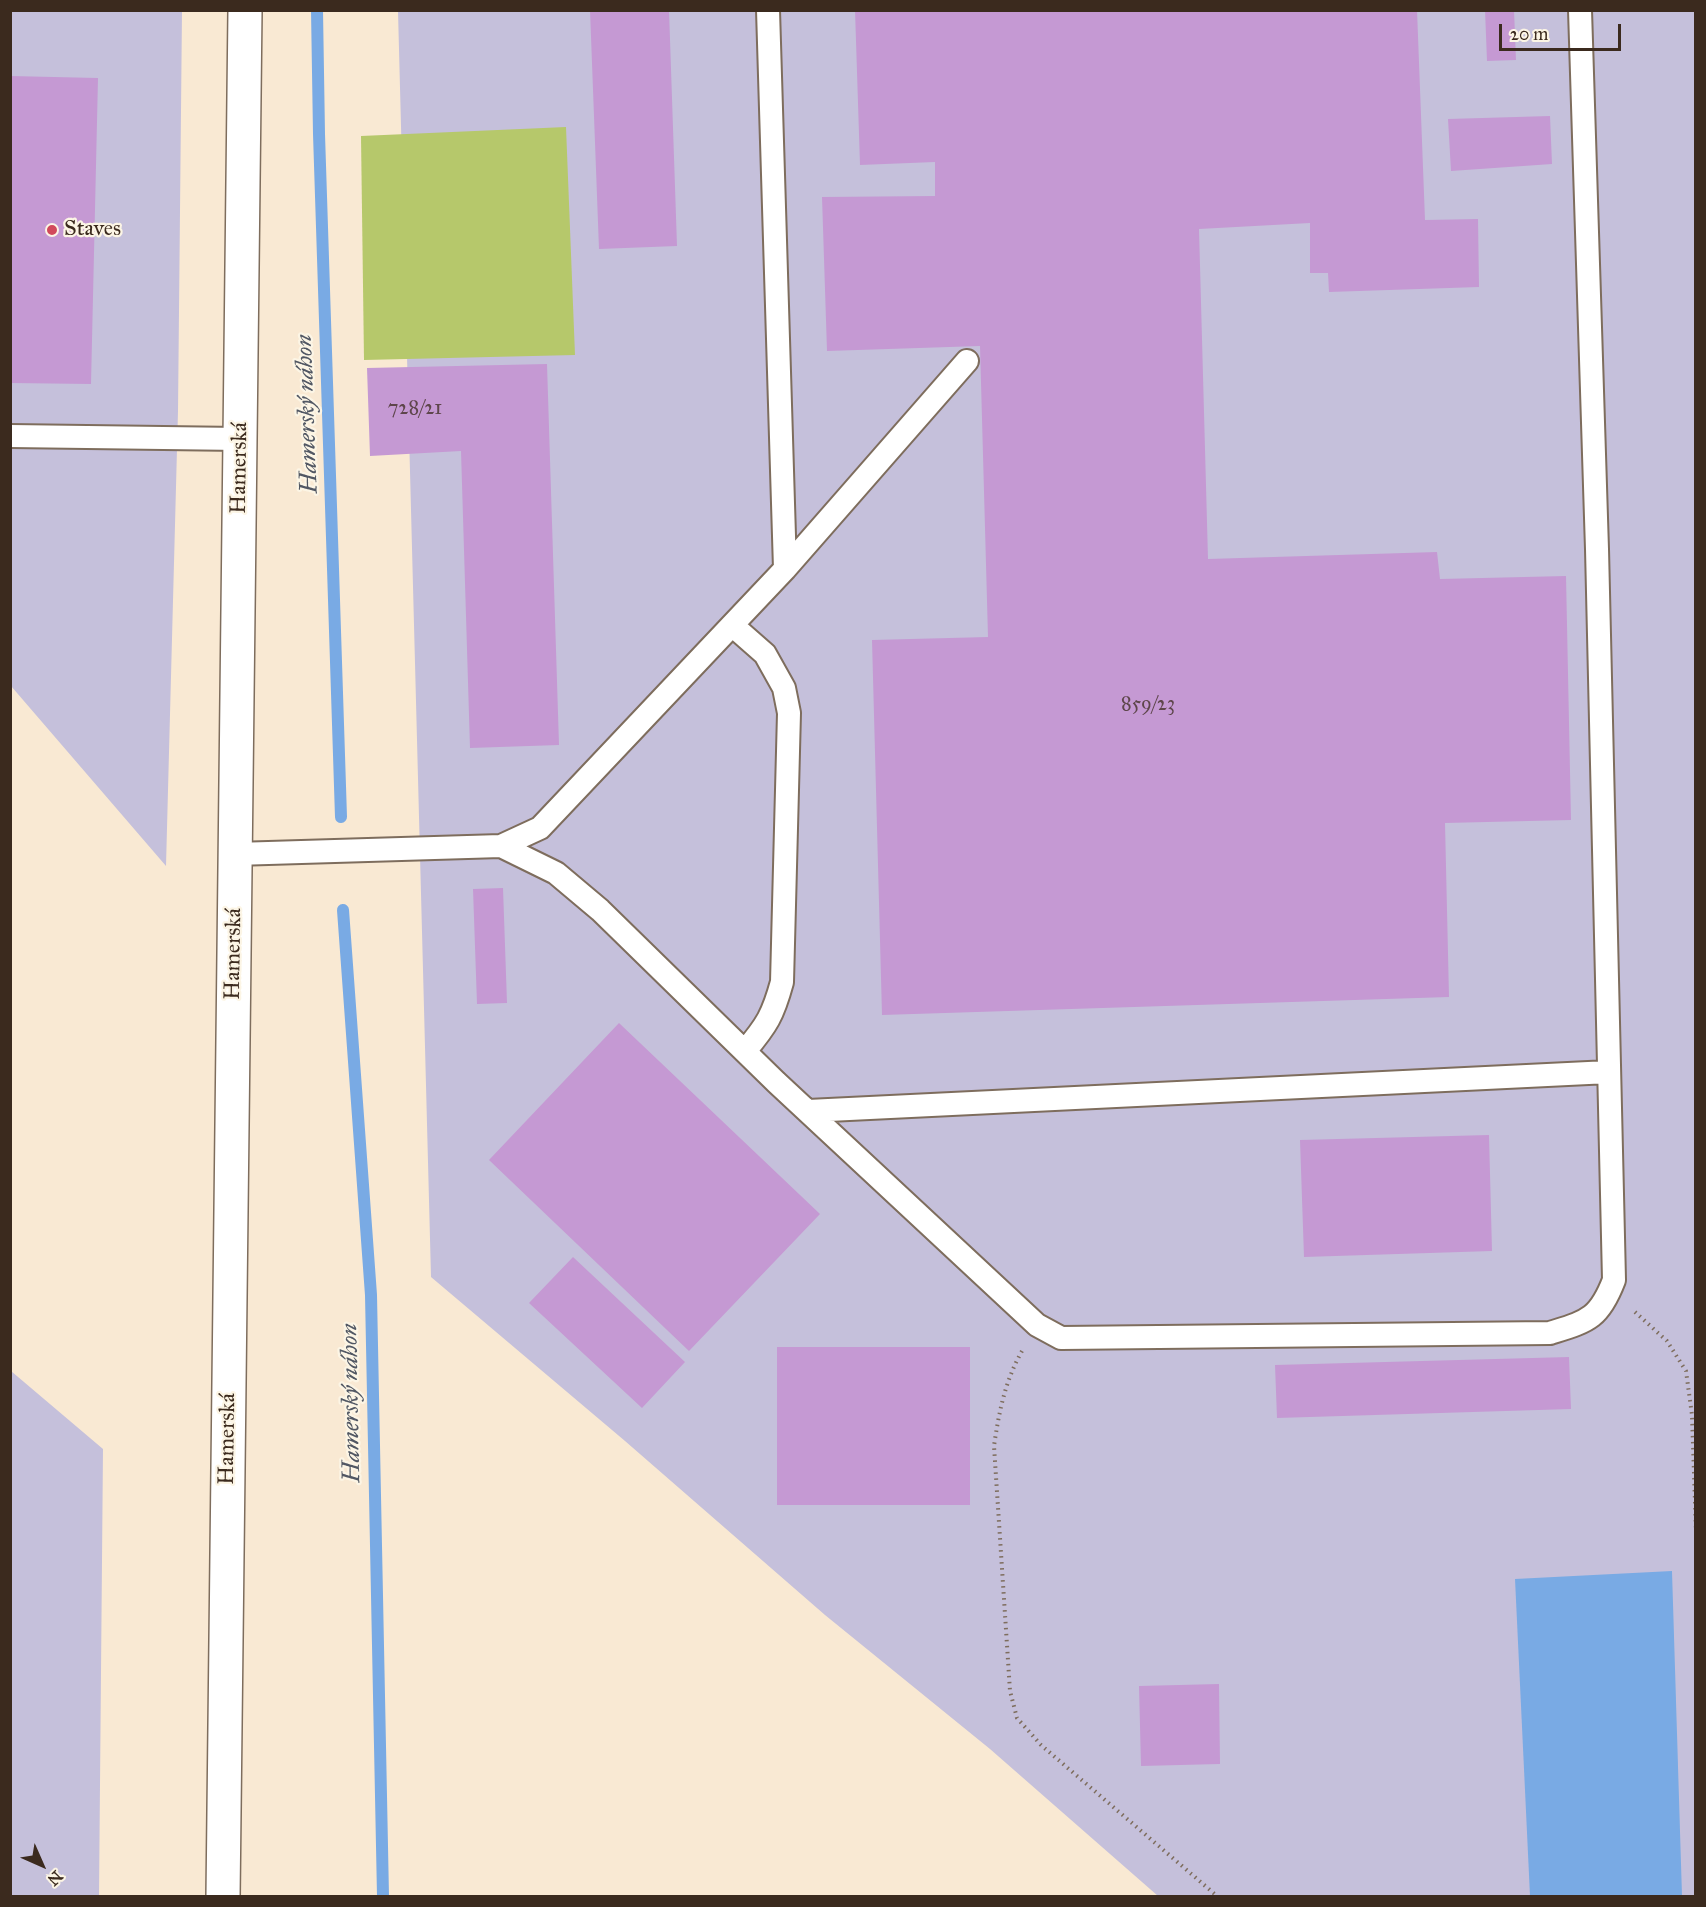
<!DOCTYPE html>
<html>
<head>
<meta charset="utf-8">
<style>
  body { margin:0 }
  #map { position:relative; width:1706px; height:1907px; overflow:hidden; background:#f9e9d3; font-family:"IM FELL Great Primer",serif }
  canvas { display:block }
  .frame { position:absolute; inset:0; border:12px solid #3b2a1e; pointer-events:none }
  .north { position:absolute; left:12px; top:1835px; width:60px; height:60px; -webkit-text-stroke:4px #fcf5e5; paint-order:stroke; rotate:135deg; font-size:16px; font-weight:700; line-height:24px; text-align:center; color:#3b2a1e }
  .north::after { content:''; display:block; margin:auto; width:21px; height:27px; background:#3b2a1e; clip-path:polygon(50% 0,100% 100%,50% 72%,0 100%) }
  .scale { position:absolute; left:1499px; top:24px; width:122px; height:27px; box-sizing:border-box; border:3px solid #3b2a1e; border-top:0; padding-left:8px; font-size:18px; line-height:21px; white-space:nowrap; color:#3b2a1e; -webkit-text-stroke:4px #fcf5e5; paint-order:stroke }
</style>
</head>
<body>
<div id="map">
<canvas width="1706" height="1907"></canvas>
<div class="frame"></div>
<div class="north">N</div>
<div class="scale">20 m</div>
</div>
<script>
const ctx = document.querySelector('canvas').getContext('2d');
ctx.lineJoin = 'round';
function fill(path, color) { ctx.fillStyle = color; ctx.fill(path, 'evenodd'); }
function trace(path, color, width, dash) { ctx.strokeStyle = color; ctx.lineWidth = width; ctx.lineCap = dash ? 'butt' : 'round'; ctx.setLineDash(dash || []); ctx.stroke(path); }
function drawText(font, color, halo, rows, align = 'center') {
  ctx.font = font + ' "IM FELL Great Primer",serif'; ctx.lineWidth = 4.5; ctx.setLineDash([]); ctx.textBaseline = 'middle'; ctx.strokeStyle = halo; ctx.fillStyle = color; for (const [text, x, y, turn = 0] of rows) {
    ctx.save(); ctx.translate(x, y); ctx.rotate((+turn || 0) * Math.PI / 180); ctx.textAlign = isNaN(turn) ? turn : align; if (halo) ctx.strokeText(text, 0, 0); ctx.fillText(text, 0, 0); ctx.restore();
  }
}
fill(new Path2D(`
  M10,11H182L178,411L166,866L11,686Z
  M398,11H1695V1896H1158L990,1749L825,1615L625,1441L431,1277Z
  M11,1371L103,1449L99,1896H11Z`), '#c5c0db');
fill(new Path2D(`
  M566,127L575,355L364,360L361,136Z`), '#b6c86b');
fill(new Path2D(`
  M1672,1571L1682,1896H1530L1515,1579Z`), '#79aae4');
trace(new Path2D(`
  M317,10L319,134L341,817
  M343,910L371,1295L383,1896`), '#79aae4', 12);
fill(new Path2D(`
  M590,10H669L677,246L599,249Z
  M855,10H1417L1425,220L1478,219L1479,287L1329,292L1328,273H1310V223L1199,229L1208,559L1437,552L1440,579L1566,576L1571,820L1445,823L1449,997L882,1015L872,640L988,637L980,346L827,351L822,197L935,196V162L860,165Z
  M1485,10H1514L1516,60L1487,61Z
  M10,76L98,78L91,384L10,383Z
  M1550,116L1552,164L1451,171L1448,119Z
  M547,364L559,745L470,748L461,451L370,456L367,368Z
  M503,888L507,1003L477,1004L473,889Z
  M619,1023L820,1214L689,1351L489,1160Z
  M1489,1135L1492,1251L1304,1257L1300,1140Z
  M573,1257L685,1362L642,1408L529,1303Z
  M777,1347H970V1505H777Z
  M1569,1357L1571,1409L1277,1418L1275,1365Z
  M1219,1684L1220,1764L1141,1766L1139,1686Z`), '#c599d3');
const service = new Path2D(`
  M768,10L785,569
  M10,436L240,439
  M732,625L765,654L784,688L789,713L782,982C773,1015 767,1025 745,1051
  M501,846L556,873L600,910L776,1082L1037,1325L1061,1338L1550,1333C1588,1321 1599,1319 1614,1280L1597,549L1580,10
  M235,854L501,846L540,828L785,569L967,361
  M808,1111L1609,1072`);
const tertiary = new Path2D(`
  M223,1896L245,10`);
trace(service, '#7e6d5d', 26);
trace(tertiary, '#7e6d5d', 36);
trace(new Path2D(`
  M1635,1312L1667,1341L1686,1371L1692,1415L1696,1531
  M1022,1351C1005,1381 999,1412 994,1446L1010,1691L1017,1718L1041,1745L1217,1896`), '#7e6d5d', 4, [1.5, 4.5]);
trace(service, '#fff', 22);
trace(tertiary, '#fff', 33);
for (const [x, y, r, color] of [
  [52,230,6,"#d1495b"]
]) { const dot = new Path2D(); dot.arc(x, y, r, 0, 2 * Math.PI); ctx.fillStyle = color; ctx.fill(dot); trace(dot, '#fcf5e5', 2); }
drawText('20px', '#5e464b', null, [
  ["728/21",415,409],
  ["859/23",1148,705]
]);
drawText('22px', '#3b2a1e', '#fcf5e5', [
  ["Staves",64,230]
], 'left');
drawText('22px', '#3b2a1e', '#fcf5e5', [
  ["Hamerská",240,468,-89],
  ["Hamerská",234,954,-89],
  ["Hamerská",228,1439,-89]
]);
drawText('italic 24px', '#515763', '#fcf5e5', [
  ["Hamerský náhon",308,414,-92],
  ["Hamerský náhon",352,1403,-91]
]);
</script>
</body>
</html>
